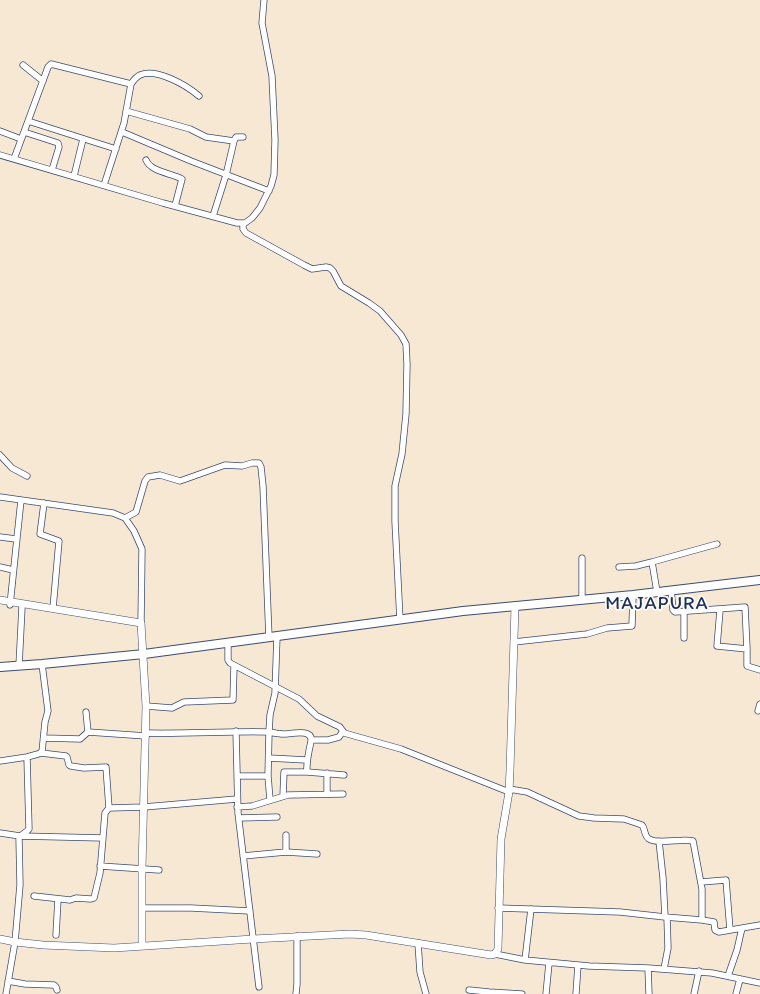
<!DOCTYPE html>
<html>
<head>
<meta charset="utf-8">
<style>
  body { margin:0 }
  canvas { display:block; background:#f6e8d3 }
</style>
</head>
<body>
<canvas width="760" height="994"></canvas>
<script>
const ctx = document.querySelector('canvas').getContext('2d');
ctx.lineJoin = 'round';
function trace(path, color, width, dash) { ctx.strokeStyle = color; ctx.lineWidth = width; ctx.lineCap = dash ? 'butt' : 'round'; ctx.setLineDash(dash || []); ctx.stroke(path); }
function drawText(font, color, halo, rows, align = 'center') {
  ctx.font = font + ' Itim,sans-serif'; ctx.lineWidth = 3.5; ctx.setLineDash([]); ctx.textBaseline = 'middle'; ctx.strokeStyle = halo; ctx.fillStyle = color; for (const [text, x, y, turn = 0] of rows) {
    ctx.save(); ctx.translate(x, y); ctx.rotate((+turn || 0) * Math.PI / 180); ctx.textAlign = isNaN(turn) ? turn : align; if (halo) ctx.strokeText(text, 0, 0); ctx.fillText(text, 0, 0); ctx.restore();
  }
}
const minor = new Path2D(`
  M23,65L43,81
  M126,111L190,129L206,137L234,141
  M28,121L116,149
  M0,131L21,139
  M24,132L58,143L59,147L52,170
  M122,132L191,161L269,191
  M0,155L163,203L237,223H245L252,218L260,208L271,186L274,175L275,140L272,76L262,23L264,0
  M14,159L48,67L51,64L131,84C133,81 136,77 140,75C157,68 186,85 199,96
  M146,160C151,172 171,173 182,179L175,206
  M74,176L83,139
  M104,185L124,123L131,84
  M213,216L226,175L234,141L236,137H243
  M243,224V229L246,233L304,265L312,269L326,267L330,268L333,271L341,286L369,303L380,311L401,335L406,344L407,364L406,414L402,454L395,486V521L400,620
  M0,455L12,468L27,476
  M0,497L113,513L125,518L134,531L142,549L141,623
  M44,503L40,534L59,541L53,608
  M125,518L136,512L145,481L148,477L160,475L180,481L225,465L242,466L252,463H259L261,467L263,486L269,638
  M0,537L16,539
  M582,558V599
  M0,567L13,570
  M619,567L636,566L652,562
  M671,590L673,610L675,612L745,607L747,649
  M657,592L652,562L717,544
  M10,605L21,500
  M720,610L717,646L747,649V666L760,670
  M684,612V638
  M514,642L587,634L607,628L632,626L633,595
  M228,643V660L230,663L299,699L317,716L340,727L344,733L401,749L509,792
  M19,666L22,607
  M146,706L172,708L184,702L233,700L234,666
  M758,711L760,704
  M86,712L88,732
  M236,731L238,813L259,987
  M146,733C187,734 228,731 269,732L270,715L275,693L277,636
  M44,738L80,739L88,732L146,736
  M311,740H328L339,737L343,731
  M41,753L66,756L67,757L69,765L71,766L84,768L106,767L109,808
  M269,758L306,760
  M0,761L27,757
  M237,776H268L269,732C274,733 279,734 284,734C291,734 313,728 311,741C309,753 306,759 307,772L344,775
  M268,776L270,800
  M509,789L527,792L579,816L594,818L624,819L642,825C645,828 644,836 649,839C659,845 681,838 693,841L702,889V920L665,917
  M327,794V773
  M283,796L284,772H307
  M237,807L252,806L288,795L343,794
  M239,818L277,817
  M0,833L20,836L103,838
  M286,835V852
  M243,856L286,852L317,854
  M100,866L159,870
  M701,882L726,880L730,930
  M34,896L70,900L76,898L91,899L94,898L100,873L105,813L109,808L144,807L237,799
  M142,908H191L250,911
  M498,908L620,912L665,917L663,878L659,841
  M702,920L714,922L715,930L719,932L760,925
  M56,935L58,899
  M418,943L420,972L426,994
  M495,954L525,960L589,966L648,968L649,994
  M525,960L531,909
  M648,968L712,973L760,983
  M664,969L668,948L667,917
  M728,976L737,950L742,928
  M8,981L25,984L54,985L56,987L57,990
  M469,990L489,992L522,994
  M6,994L15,942L20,885L19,837L27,831L29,829L27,757L38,754L42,752L45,722L48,711L42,664
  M296,994L297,984V936
  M546,994L549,963
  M576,994L578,965
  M694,994L699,971
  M736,994L740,979`);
const tertiary = new Path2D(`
  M0,600L141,623L146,706L142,869V946
  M0,939L15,942L43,945L114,948L253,939L350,934L366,935L491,955L495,954L498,949L501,839L509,792L510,770L515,606`);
const secondary = new Path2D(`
  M0,667L42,664L144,654L463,611L633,595L760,580`);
trace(minor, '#3c4b70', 7);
trace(tertiary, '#3c4b70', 8);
trace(secondary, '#3c4b70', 10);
trace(minor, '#fff', 5.5);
trace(tertiary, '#fff', 7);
trace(secondary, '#fff', 8);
ctx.letterSpacing = '1px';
drawText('19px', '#1b2f5e', '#fdfcf7', [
  ["MAJAPURA",657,604]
]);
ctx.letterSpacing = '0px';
</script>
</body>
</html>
